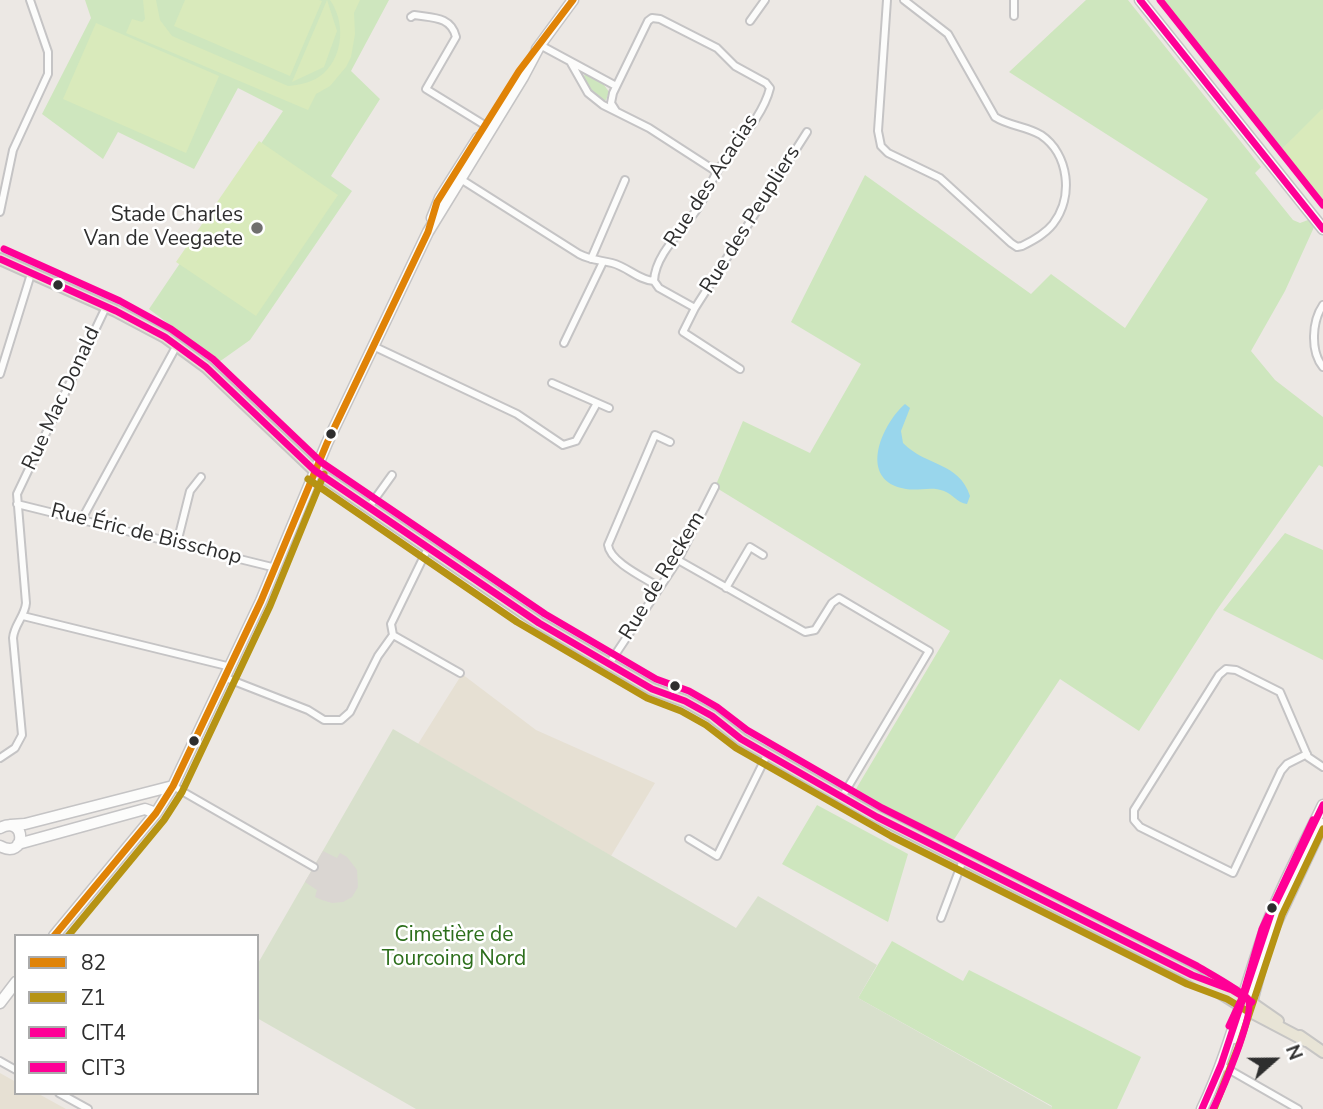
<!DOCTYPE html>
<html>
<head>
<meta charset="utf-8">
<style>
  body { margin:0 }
  #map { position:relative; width:1323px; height:1109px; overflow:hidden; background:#ece8e4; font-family:"Nunito Sans",sans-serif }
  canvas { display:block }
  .legend { position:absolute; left:14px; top:934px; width:245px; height:161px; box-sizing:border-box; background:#fff; border:2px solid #ababab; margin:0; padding:9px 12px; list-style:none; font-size:21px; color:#2e2e2e }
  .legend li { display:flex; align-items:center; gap:14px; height:35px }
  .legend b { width:35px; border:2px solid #ababab }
  .north { position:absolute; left:1239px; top:1025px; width:70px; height:70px; -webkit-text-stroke:5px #fff; paint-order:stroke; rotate:69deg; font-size:19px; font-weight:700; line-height:28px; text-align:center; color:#2e2e2e }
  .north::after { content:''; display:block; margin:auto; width:24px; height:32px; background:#2e2e2e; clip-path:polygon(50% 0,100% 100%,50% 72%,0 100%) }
</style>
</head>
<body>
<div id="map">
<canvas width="1323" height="1109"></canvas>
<ul class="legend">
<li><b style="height:9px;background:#e08307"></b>82</li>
<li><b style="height:9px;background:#b69313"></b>Z1</li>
<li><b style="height:9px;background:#ff0096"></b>CIT4</li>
<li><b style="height:9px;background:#ff0096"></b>CIT3</li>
</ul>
<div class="north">N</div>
</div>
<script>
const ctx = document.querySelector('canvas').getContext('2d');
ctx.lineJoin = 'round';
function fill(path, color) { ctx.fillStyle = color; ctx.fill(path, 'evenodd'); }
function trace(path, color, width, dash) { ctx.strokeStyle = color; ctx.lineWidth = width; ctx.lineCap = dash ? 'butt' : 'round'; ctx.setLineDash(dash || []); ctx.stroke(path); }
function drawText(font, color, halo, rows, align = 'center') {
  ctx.font = font + ' "Nunito Sans",sans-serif'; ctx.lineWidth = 5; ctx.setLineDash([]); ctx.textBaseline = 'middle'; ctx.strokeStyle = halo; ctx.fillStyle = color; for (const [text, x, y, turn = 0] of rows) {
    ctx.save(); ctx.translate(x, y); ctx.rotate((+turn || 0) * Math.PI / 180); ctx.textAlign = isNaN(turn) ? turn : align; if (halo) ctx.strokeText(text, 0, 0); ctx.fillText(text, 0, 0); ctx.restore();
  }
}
fill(new Path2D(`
  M462,674L536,730L655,783L611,856L418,744Z
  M0,1073L16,1082V1093H37L66,1109H0Z`), '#e6e0d3');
fill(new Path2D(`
  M85,0H389L351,71L380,99L331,176L352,191L250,340L219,362L149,309L283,111L238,88L194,169L118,132L103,159L42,114L91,18Z
  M1086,0H1128L1261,167L1255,173L1293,220L1300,223L1308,220L1315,225L1285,291L1251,351L1275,380L1323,417V467L1319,465L1216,611L1139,731L1060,679L951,844L853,794L950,631L715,487L743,421L810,453L861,364L791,322L865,175L1031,294L1051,274L1125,328L1208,199L1009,72Z
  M1162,0H1323V110L1278,153L1275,142Z
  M585,74L602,82L609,92L606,100L602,101L593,94L583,78Z
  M1285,533L1323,550V660L1223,610Z
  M817,805L908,854L888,922L782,864Z
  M892,941L963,981L969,970L1141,1057L1117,1109H1051L1052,1106L858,998Z`), '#cee6be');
fill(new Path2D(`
  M393,729L736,928L758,896L877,965L858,998L1052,1107L1051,1109H416L257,1018V965Z`), '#d8e0cc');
fill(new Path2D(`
  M143,0H156L160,20L172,36L288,86C301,85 314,82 324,73C344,54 345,21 330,0H360L354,13L355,34L351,57L346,67L330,86L316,94L308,110L126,33L132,19L142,22L145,19Z
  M185,0H319L322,1L290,76L174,26Z
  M327,0L337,31L324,67L292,82Z
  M96,23L219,76L186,153L63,99Z
  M1322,109L1323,110V208L1278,153Z
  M259,141L338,195L256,316L176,262Z`), '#d9eabb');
fill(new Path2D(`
  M323,851L337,858L340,853L347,857L357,870L358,887L352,897L343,902L332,903L322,900L315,897L317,890L305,882Z`), '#dad6d2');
fill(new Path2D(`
  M905,404L910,408L901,431L903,443C927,467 959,462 970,496L967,504C957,503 953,494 944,491C932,486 919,491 906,489C857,481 881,425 905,404Z`), '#99d6ec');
const street = new Path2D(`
  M887,0L878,131L881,146L888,153L940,178L1011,243L1017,247L1022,246C1034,240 1045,234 1053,224C1074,197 1069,154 1041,135C1026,126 1009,126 995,117L948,34L904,0
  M1014,0V16
  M411,17L414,15C432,18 451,16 456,37L426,89L491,129
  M750,21L765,0
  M540,45L616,86
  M571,63L588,93L603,105L649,128L717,172
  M616,111L611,103L613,93L648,21L652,18L660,19L717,48L735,66L766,83L770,88C763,117 735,145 718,170C710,183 705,199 695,212C681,232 655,255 654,281
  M459,178L579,254C590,260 600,260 612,263C628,267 638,280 654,281L659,288L695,308L683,332L740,369
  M0,212L13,150L48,74V52L30,0
  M591,259L625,180
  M1323,305C1312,321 1310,351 1323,367
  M695,308L807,132
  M564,343L603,262
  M373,346L517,414L563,445L576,441L597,403
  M0,374L31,274
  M552,383L609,408
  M17,504L276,568
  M369,507L392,475
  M82,519L177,345
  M177,543L190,491L201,477
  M678,560L805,632L815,630L832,603L839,598L929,651L842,797
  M659,587C645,578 610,562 608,545L655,435L670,442
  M726,588L750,547L763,555
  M23,616L231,667
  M393,635L460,673
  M609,664L678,560L715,487
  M226,678L308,710L324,720H341L350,712L378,656L393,635L391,624L428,548
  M1307,754L1287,764L1281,771L1233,873L1140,827L1134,820V810L1219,675L1226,669L1236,670L1280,692L1308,757L1323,767
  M0,758L15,748L22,735L13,638C14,625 25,616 26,603L17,494L106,307
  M173,786L314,867
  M689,839L717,856L767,755
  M941,918L963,860
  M0,1061L16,1070
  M1221,1065L1298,1109
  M59,1093L88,1109`);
const secondary = new Path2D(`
  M1140,0L1323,229
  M537,49L573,0
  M432,218L440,198L478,138
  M11,825L25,824L173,786
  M0,828C27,814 27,861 0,846
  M18,844L145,809L156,813
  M54,936L156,813L173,786L261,601L327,443L428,232L523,77L540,45
  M0,1003L16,982
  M1234,1038L1252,1002L1264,956L1274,928L1323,824
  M1202,1109C1230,1051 1244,987 1266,927C1281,885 1304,845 1323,805`);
const primary = new Path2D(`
  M0,259L116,311L165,337L206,367L314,470L539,623L652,689L685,701L712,716L741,739L870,813L1192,975L1249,1011L1306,1041
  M1211,982L1242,996L1278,1021
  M1300,1036L1323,1052`);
trace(street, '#c5c4c5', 10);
trace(secondary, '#c5c4c5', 13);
trace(primary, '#c6c5c4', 14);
trace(street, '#fcfcfb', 6);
trace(secondary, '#fcfcfb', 10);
trace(primary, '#e8e4d6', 10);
trace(new Path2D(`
  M54,936L156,813L173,786L261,601L327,443L428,232L437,202L519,71L573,0`), '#e08307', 7);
trace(new Path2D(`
  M308,479L517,622L647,698L681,711L706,725L736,748L891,836L1187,984L1227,999L1247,1011
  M68,936L164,820L182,792L270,606L324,474
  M1214,1109L1239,1045L1282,915L1323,829`), '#b69313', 7);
trace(new Path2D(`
  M1140,0L1323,229
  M0,259L116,311L165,337L206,367L314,470L539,623L652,689L685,701L712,716L741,739L877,817L1192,975L1232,990L1252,1002
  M1202,1109L1221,1065L1272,911L1323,805`), '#ff0096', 7);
trace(new Path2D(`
  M1160,0L1323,205
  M4,249L120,301L171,329L213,359L321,462L545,614L656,679L689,691L717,707L747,730L882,808L1197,966C1207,972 1242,991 1248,999C1256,1012 1221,1093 1213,1109
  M1229,1026L1242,998L1262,929L1313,820`), '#ff0096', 7);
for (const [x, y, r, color] of [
  [257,228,7,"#706f6e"],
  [58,285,6,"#2e2e2e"],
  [331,434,6,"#2e2e2e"],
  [675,686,6,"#2e2e2e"],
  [194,741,6,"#2e2e2e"],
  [1272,908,6,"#2e2e2e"]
]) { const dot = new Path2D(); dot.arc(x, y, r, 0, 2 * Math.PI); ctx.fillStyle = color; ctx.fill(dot); trace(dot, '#fff', 2.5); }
drawText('21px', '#2e2e2e', '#fff', [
  ["Rue des Acacias",712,181,-57],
  ["Rue des Peupliers",751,220,-58],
  ["Rue Mac Donald",62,399,-65],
  ["Rue Éric de Bisschop",146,535,14],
  ["Rue de Reckem",663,576,-59]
]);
drawText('21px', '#2e2e2e', '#fff', [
  ["Stade Charles",243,216],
  ["Van de Veegaete",243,240]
], 'right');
drawText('21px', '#2c6e1b', '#fff', [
  ["Cimetière de",454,936],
  ["Tourcoing Nord",454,960]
]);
</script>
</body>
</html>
